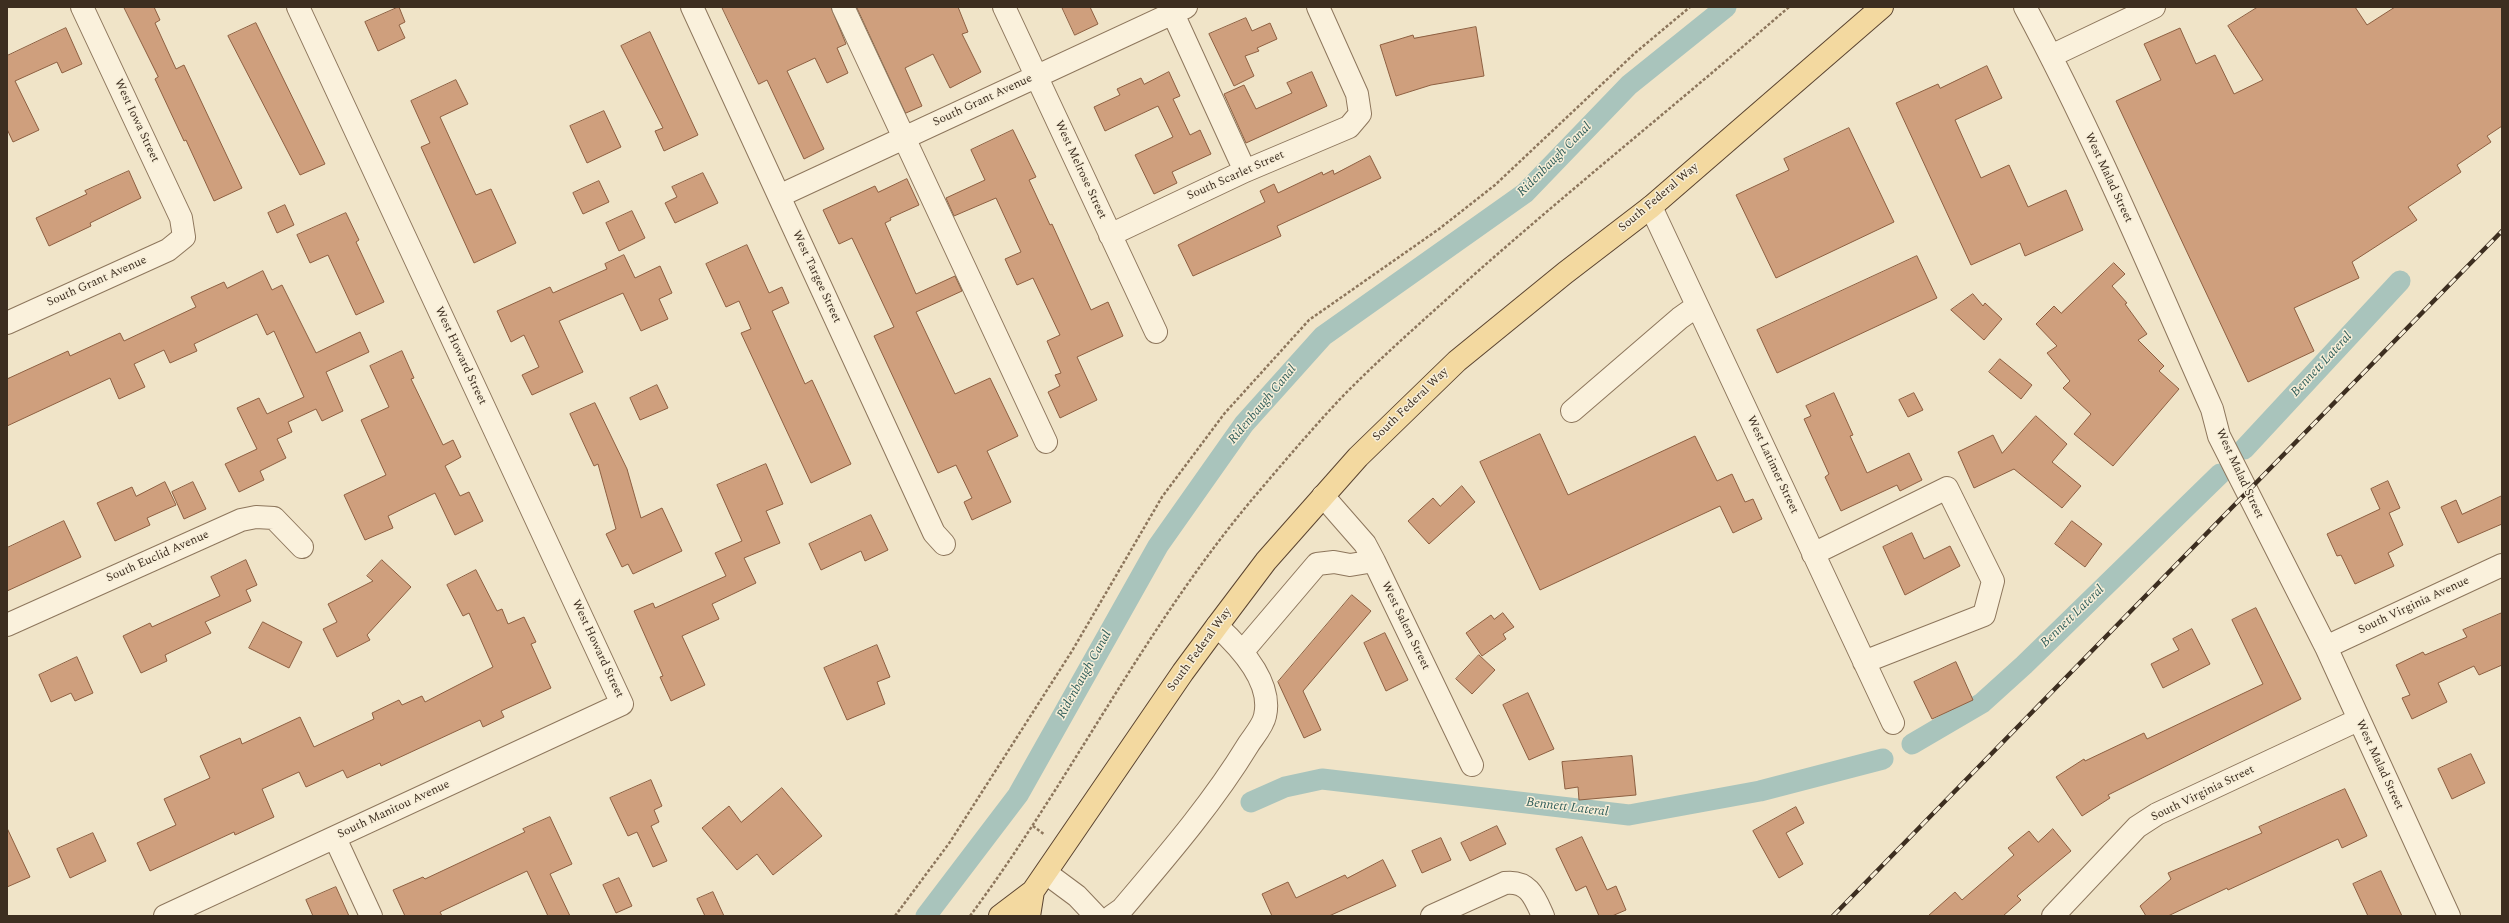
<!DOCTYPE html>
<html>
<head>
<meta charset="utf-8">
<style>
  body { margin:0 }
  #map { position:relative; width:2509px; height:923px; overflow:hidden; background:#f0e4c8; font-family:Spectral,serif }
  canvas { display:block }
  .frame { position:absolute; inset:0; border:8px solid #3d2e20; pointer-events:none }
</style>
</head>
<body>
<div id="map">
<canvas width="2509" height="923"></canvas>
<div class="frame"></div>
</div>
<script>
const ctx = document.querySelector('canvas').getContext('2d');
ctx.lineJoin = 'round';
function trace(path, color, width, dash) { ctx.strokeStyle = color; ctx.lineWidth = width; ctx.lineCap = dash ? 'butt' : 'round'; ctx.setLineDash(dash || []); ctx.stroke(path); }
function fill(path, color) { ctx.fillStyle = color; ctx.fill(path, 'evenodd'); }
function drawText(font, color, halo, rows, align = 'center') {
  ctx.font = font + ' Spectral,serif'; ctx.lineWidth = 3; ctx.setLineDash([]); ctx.textBaseline = 'middle'; ctx.strokeStyle = halo; ctx.fillStyle = color; for (const [text, x, y, turn = 0] of rows) {
    ctx.save(); ctx.translate(x, y); ctx.rotate((+turn || 0) * Math.PI / 180); ctx.textAlign = isNaN(turn) ? turn : align; if (halo) ctx.strokeText(text, 0, 0); ctx.fillText(text, 0, 0); ctx.restore();
  }
}
trace(new Path2D(`
  M2244,449L2400,281
  M1912,744L1982,703L2024,665L2220,474
  M1251,802L1285,787L1322,779L1629,815L1760,791L1883,759
  M926,916L1018,795L1158,546L1244,424L1323,336L1525,193L1629,85L1726,7`), '#a9c4bc', 21);
const building = new Path2D(`
  M124,7H154L160,20L155,23L176,69L184,65L242,188L214,201L186,140L184,141L155,79L158,77Z
  M399,7L405,22L399,25L405,38L378,51L365,22Z
  M722,7H831L846,44L837,48L848,73L827,83L815,58L787,71L824,149L804,159L767,80L759,84Z
  M857,7H958L968,32L962,34L981,72L950,88L933,54L905,68L922,106L906,113Z
  M1062,7H1090L1098,24L1075,35Z
  M2258,7H2355L2367,25L2395,7H2502V126L2487,136L2491,142L2457,165L2461,172L2408,207L2417,220L2352,262L2359,278L2294,308L2314,351L2248,382L2116,101L2161,80L2144,44L2180,28L2196,64L2215,55L2234,94L2263,80L2228,26Z
  M1246,18L1252,31L1270,23L1277,39L1257,48L1259,51L1245,56L1254,76L1234,86L1209,34Z
  M256,23L325,164L300,175L228,36Z
  M1476,27L1484,76L1431,85L1396,96L1380,45L1413,35L1414,38Z
  M66,28L82,64L62,73L57,62L15,81L39,130L13,142L7,129V56Z
  M650,32L698,135L664,151L655,131L663,128L621,46Z
  M1987,66L2002,98L1955,120L1981,178L2009,165L2028,207L2066,190L2083,230L2025,256L2020,243L1971,265L1896,103L1938,84L1940,88Z
  M1169,72L1180,96L1173,99L1190,135L1200,130L1211,154L1172,172L1177,183L1154,194L1135,155L1173,137L1158,106L1105,131L1094,107L1120,95L1117,89L1141,78L1144,84Z
  M1312,72L1327,106L1246,143L1224,94L1244,85L1256,109L1292,93L1287,83Z
  M456,80L468,104L440,117L476,195L491,189L516,243L474,263L421,147L430,143L411,101Z
  M604,111L621,147L587,163L570,126Z
  M1849,128L1894,222L1776,278L1736,195L1789,170L1784,159Z
  M1013,130L1036,177L1029,180L1050,225L1052,224L1091,310L1108,302L1123,336L1077,357L1097,400L1060,418L1048,392L1060,386L1055,375L1061,373L1047,341L1060,335L1033,278L1017,285L1005,259L1021,252L996,198L954,216L946,198L985,180L971,150Z
  M1370,156L1381,178L1277,226L1281,236L1193,276L1178,245L1265,202L1260,191L1274,184L1278,193L1322,172L1323,175L1333,170L1334,174Z
  M129,171L141,198L90,223L91,226L49,246L36,218L87,194L85,191Z
  M703,173L718,203L675,223L665,203L677,197L672,187Z
  M907,179L919,205L890,218L891,220L885,223L916,294L955,276L962,291L916,312L955,394L990,378L1018,436L987,451L1011,502L972,520L964,502L972,498L956,465L938,473L874,336L894,327L852,238L839,244L823,210L875,186L878,192Z
  M599,181L609,202L583,214L573,193Z
  M285,205L294,225L277,233L268,213Z
  M632,211L645,238L619,251L606,223Z
  M346,213L359,240L356,242L384,302L356,315L328,255L310,263L297,235Z
  M747,245L769,293L782,287L789,303L772,311L805,384L812,380L851,464L811,483L741,333L751,329L739,301L726,307L706,264Z
  M624,255L635,278L660,266L672,293L659,299L668,319L641,331L623,293L559,321L583,372L532,395L522,375L539,367L524,335L511,342L497,311L550,287L553,293L607,269L605,264Z
  M1917,256L1937,298L1777,373L1757,330Z
  M2114,263L2125,274L2112,286L2127,303L2125,304L2147,334L2138,340L2164,366L2159,371L2179,389L2113,466L2074,434L2091,414L2063,388L2070,381L2047,353L2057,346L2036,324L2054,306L2061,313Z
  M263,271L272,290L282,285L316,353L360,332L369,352L326,372L343,411L322,421L316,409L288,422L292,432L277,439L286,458L260,471L264,480L239,492L225,464L257,449L237,408L259,398L267,414L304,397L274,331L267,335L257,314L194,344L197,351L170,363L164,350L134,364L145,387L119,399L110,378L7,426V379L68,351L70,356L120,333L124,341L196,307L191,297L224,282L227,288Z
  M1973,294L1983,306L1985,303L2002,319L1984,340L1951,310Z
  M402,351L414,378L411,379L443,445L453,440L461,457L445,466L460,496L469,492L483,521L455,535L435,493L388,516L393,528L365,540L344,495L386,475L361,420L389,407L370,366Z
  M2000,359L2032,385L2021,399L1989,372Z
  M657,385L668,408L640,420L630,398Z
  M1834,393L1853,435L1850,436L1867,473L1909,453L1922,480L1900,491L1897,485L1841,511L1825,477L1829,474L1804,419L1811,416L1806,406Z
  M1914,393L1923,410L1908,417L1899,400Z
  M595,403L627,469L641,518L662,508L682,551L633,574L628,564L622,567L606,534L616,529L598,464L594,466L570,414Z
  M2036,416L2067,444L2052,462L2081,486L2062,508L2014,469L1974,488L1958,452L1993,435L2002,453Z
  M1540,434L1568,495L1695,436L1717,481L1732,474L1745,502L1753,499L1762,519L1733,533L1720,506L1540,590L1480,462Z
  M766,464L783,504L766,511L780,543L744,558L756,583L712,604L719,619L682,636L705,685L671,701L660,677L663,676L634,611L653,603L655,608L726,576L715,553L742,541L717,485Z
  M2388,481L2400,508L2389,513L2403,545L2388,553L2394,566L2355,584L2341,555L2337,556L2327,534L2380,509L2371,489Z
  M165,482L176,505L147,518L150,525L115,541L97,503L132,487L136,496Z
  M193,482L206,509L184,519L172,492Z
  M1462,486L1475,502L1429,544L1408,521L1433,498L1440,506Z
  M2502,496V524L2458,543L2441,507L2456,500L2462,514Z
  M871,515L888,550L865,561L861,551L821,570L809,544Z
  M64,521L81,557L7,591V548Z
  M2072,521L2102,544L2085,567L2055,544Z
  M1912,533L1924,559L1950,546L1960,566L1905,595L1883,547Z
  M246,560L257,585L246,590L251,601L205,622L211,633L165,655L167,661L141,673L123,636L150,623L152,627L220,596L211,577Z
  M382,560L411,587L367,635L370,640L337,657L323,629L337,622L328,604L373,581L367,576Z
  M476,570L497,611L502,609L508,624L524,617L536,642L531,644L551,688L501,711L504,717L483,727L480,720L381,766L380,763L347,778L343,770L306,787L299,772L262,789L274,817L235,835L234,832L150,871L137,843L176,825L164,799L210,778L200,756L240,738L242,744L300,717L314,747L374,719L372,713L399,700L402,705L422,696L425,702L493,667L469,613L463,616L447,585Z
  M1352,595L1371,611L1303,691L1321,730L1304,738L1278,682Z
  M2256,608L2301,699L2108,795L2110,798L2082,816L2056,777L2084,759L2085,761L2144,733L2147,739L2263,684L2232,620Z
  M1503,613L1514,627L1503,634L1506,639L1482,656L1466,633L1491,615L1494,619Z
  M2502,613V665L2479,675L2474,666L2438,683L2447,702L2412,719L2402,698L2410,695L2396,665L2423,652L2425,655L2467,637L2463,630Z
  M263,622L302,642L289,668L249,648Z
  M2192,629L2210,664L2163,688L2151,664L2179,650L2173,639Z
  M1385,633L1408,680L1386,691L1364,643Z
  M877,645L890,677L877,682L885,704L847,720L824,668Z
  M1479,655L1495,670L1472,694L1456,679Z
  M77,657L93,693L75,701L71,693L51,702L39,675Z
  M1956,662L1973,700L1932,719L1914,682Z
  M1528,693L1554,749L1529,760L1503,705Z
  M2471,754L2485,783L2452,799L2438,769Z
  M1632,756L1636,795L1579,800L1578,787L1565,789L1562,762Z
  M651,780L662,806L654,810L659,822L651,826L667,861L653,867L637,832L628,836L610,798Z
  M782,788L822,836L773,875L757,854L737,870L702,828L729,806L741,822Z
  M2345,789L2367,836L2342,848L2338,839L2228,890L2227,888L2168,916H2146L2140,906L2171,879L2168,873L2262,833L2259,827Z
  M1796,807L1804,823L1786,833L1803,864L1779,878L1753,831Z
  M550,817L572,864L550,874L570,916H548L527,871L440,912L442,916H405L393,890L423,877L425,879L525,832L523,829Z
  M1497,826L1506,844L1470,861L1461,843Z
  M7,828L30,877L7,887Z
  M2053,829L2071,851L2017,896L2021,900L2003,916H1928L1955,892L1962,900L2014,855L2008,848L2029,831L2038,842Z
  M93,833L106,861L70,878L57,849Z
  M1582,837L1607,890L1616,886L1626,910L1612,916H1599L1586,886L1576,891L1556,849Z
  M1441,838L1451,860L1422,873L1412,851Z
  M1383,860L1396,886L1329,916H1272L1262,894L1288,882L1296,898L1345,875L1347,878Z
  M2381,871L2402,916H2368L2353,884Z
  M619,878L632,906L616,913L603,885Z
  M336,887L349,916H313L306,900Z
  M713,892L724,916H705L697,899Z`);
fill(building, '#cf9f7d');
trace(building, '#8d5f41', 1);
const minor = new Path2D(`
  M692,7L934,533L944,544
  M843,7L1046,442
  M1004,7L1156,332
  M1170,7L1245,171
  M2025,7C2095,137 2152,274 2212,409L2219,436L2326,647L2449,916
  M2051,56L2154,7
  M779,196L1186,7
  M1651,207L1893,723
  M1110,235L1245,171L1349,127L1360,114L1357,94L1318,7
  M7,323L168,250L184,237L181,218L82,7
  M1572,411L1680,318L1697,306
  M1323,496L1365,544L1374,561L1472,765
  M1813,554L1947,488L1993,581L1984,615L1864,662
  M7,625L241,520L256,517L274,518L302,547
  M2326,647L2502,565
  M1243,651L1317,564L1334,562L1350,565L1374,561
  M335,838L371,916
  M1046,873L1077,896L1096,916
  M165,916L622,704L298,7
  M1112,916L1122,909C1166,857 1212,804 1248,745C1253,737 1263,726 1265,716C1273,682 1240,647 1217,626
  M1432,916L1505,883C1529,880 1535,898 1543,916
  M2053,916L2137,827L2157,814L2358,720`);
const major = new Path2D(`
  M1000,916L1033,891L1183,672L1217,626L1266,561L1358,457L1457,361L1565,273L1651,207L1882,7
  M1029,916L1033,891`);
trace(minor, '#8d765c', 24);
trace(major, '#5b4430', 24);
trace(new Path2D(`
  M1033,826L1045,835
  M895,916L950,842L1072,651L1162,497L1224,414L1309,320L1439,229L1495,185L1635,53L1690,7
  M970,916C1071,780 1145,626 1255,496C1283,463 1311,430 1341,398C1381,357 1425,319 1468,280C1573,187 1683,99 1789,7`), '#8d765c', 2.5, [3, 2]);
trace(minor, '#faf1dc', 22);
trace(major, '#f3d9a0', 22);
const rail = new Path2D(`
  M1833,916L2502,231`);
trace(rail, '#3d2e20', 4.5);
trace(rail, '#f7eed8', 3, [9]);
drawText('12px', '#3d2e20', '#f7eed8', [
  ["South Grant Avenue",983,101,-25],
  ["West Iowa Street",136,121,65],
  ["West Melrose Street",1080,170,65],
  ["South Scarlet Street",1236,176,-24],
  ["West Malad Street",2108,178,65],
  ["South Federal Way",1659,198,-40],
  ["West Targee Street",816,277,65],
  ["South Grant Avenue",97,282,-24],
  ["West Howard Street",460,356,65],
  ["South Federal Way",1411,405,-44],
  ["West Latimer Street",1772,465,65],
  ["West Malad Street",2239,474,65],
  ["South Euclid Avenue",158,557,-24],
  ["South Virginia Avenue",2414,606,-25],
  ["West Salem Street",1405,626,64],
  ["West Howard Street",597,649,65],
  ["South Federal Way",1200,650,-54],
  ["West Malad Street",2379,765,65],
  ["South Virginia Street",2203,794,-26],
  ["South Manitou Avenue",394,810,-25]
]);
drawText('italic 13px', '#2f5d5a', '#f7eed8', [
  ["Ridenbaugh Canal",1555,160,-45],
  ["Bennett Lateral",2322,365,-47],
  ["Ridenbaugh Canal",1263,405,-50],
  ["Bennett Lateral",2073,617,-44],
  ["Ridenbaugh Canal",1085,675,-61],
  ["Bennett Lateral",1567,808,7]
]);
</script>
</body>
</html>
